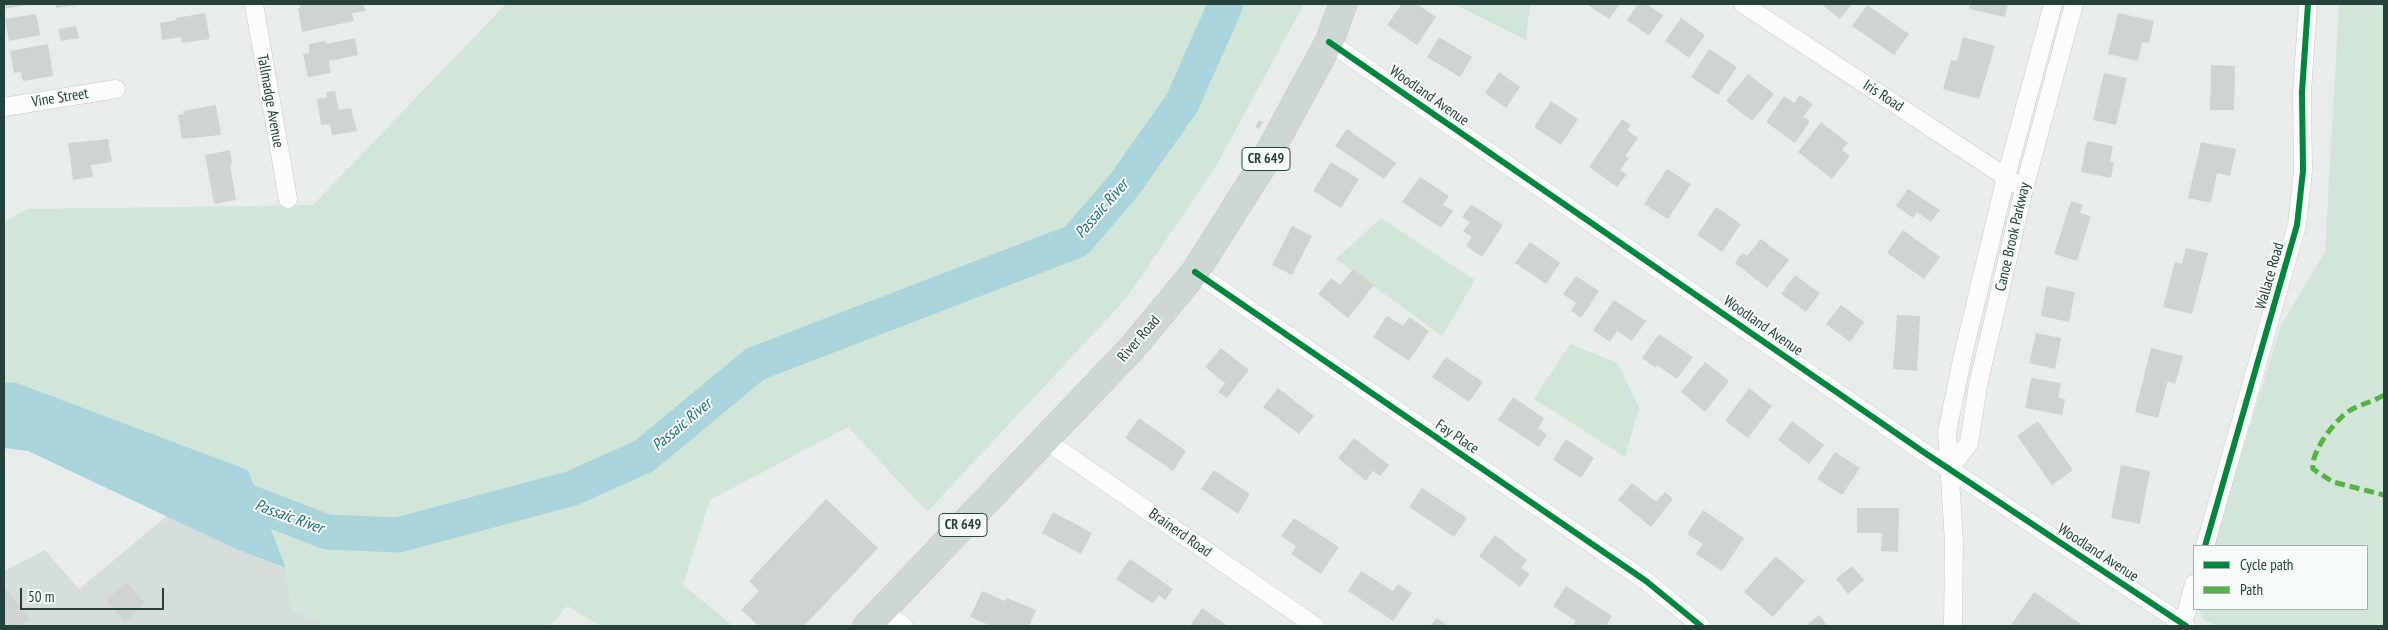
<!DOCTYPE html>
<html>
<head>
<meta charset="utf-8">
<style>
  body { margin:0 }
  #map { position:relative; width:2388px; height:630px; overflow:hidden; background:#e8edeb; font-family:"PT Sans Narrow",sans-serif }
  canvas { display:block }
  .frame { position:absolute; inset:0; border:5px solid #24423a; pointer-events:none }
  .legend { position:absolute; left:2193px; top:545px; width:175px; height:65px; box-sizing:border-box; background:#f7fbf9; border:1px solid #a3b1ad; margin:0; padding:6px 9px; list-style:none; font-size:15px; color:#24423a }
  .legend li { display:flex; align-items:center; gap:10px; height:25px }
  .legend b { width:25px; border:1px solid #a3b1ad }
  .scale { position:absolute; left:20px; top:588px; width:144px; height:22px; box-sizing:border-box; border:2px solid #24423a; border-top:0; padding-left:6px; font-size:15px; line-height:18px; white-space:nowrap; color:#24423a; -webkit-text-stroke:4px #f7fbf9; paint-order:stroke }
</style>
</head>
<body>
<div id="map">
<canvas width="2388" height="630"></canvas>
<div class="frame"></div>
<ul class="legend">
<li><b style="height:6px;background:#00873e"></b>Cycle path</li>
<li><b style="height:6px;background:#55b346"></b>Path</li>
</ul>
<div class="scale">50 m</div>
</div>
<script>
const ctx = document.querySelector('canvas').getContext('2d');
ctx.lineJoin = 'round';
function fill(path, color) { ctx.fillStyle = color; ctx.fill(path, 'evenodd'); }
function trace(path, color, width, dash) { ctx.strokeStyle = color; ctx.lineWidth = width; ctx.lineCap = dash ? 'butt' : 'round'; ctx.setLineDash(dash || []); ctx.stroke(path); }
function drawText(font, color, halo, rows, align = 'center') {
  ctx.font = font + ' "PT Sans Narrow",sans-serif'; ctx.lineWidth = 4; ctx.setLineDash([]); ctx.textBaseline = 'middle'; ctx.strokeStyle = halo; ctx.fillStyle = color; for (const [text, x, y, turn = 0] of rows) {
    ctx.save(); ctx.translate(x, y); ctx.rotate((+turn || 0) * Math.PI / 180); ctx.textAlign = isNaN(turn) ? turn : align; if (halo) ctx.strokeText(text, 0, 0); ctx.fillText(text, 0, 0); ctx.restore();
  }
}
fill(new Path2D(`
  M168,515L236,549L286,568L292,610L331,626H4V571L45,550L79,589Z`), '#d6dedb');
fill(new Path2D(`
  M506,4H1304L1215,168L1125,300L927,512L848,427L710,500L683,585L733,626H601L567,606L550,626H331L292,610L286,568L248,470L17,383L4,382V222L27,209L313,205Z
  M1454,4H1530L1526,40Z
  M2339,4H2384V626H2216L2203,619L2198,609H2367V546H2213L2281,325L2325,252Z
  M1381,218L1475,280L1442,336L1336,259Z
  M1570,344L1618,363L1639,408L1625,457L1534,399Z`), '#d1e6d8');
fill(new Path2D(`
  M4,382L17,383L248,470L286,568L236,549L28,451L4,448Z`), '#a9d4db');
trace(new Path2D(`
  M218,490L327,532L398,535L573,488L644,456L755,364L1076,241L1125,184L1182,103L1226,4`), '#a9d4db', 35);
fill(new Path2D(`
  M4,4H26L27,5L4,9Z
  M56,4H79V5L56,8Z
  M299,4H364L365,11L352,13L354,21L302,32L298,8H300Z
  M1402,4H1417L1436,17L1417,45L1387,25Z
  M1586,4H1620L1609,19Z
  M1638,4H1646L1663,15L1649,36L1627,20Z
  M1821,4H1852L1840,19Z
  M1970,4H2008L2005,17L1969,9Z
  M1867,5L1909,34L1894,55L1852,26Z
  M205,13L210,39L182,43L181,37L162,40L160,23L177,20L176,18Z
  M2118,13L2154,21L2149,43L2142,42L2138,61L2108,54Z
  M36,14L40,35L9,41L5,19Z
  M1681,18L1705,35L1689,58L1665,41Z
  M76,26L79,38L61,41L58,29Z
  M1439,37L1472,57L1460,77L1427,57Z
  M1963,37L1995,46L1979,99L1943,89L1951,60L1957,61Z
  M355,38L358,55L329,61L331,73L308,77L303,54L309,53V44L326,41L327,44Z
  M48,44L53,76L23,81L21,72L14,73L10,51Z
  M1709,49L1737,67L1718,95L1691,77Z
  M2211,65L2235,66L2234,110H2210Z
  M1499,72L1520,87L1506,108L1485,93Z
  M2104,73L2127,78L2116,125L2093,120Z
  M1748,74L1774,94L1752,121L1726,101Z
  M335,91L339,110L351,108L357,131L332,135L330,124L321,125L317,99L327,98L326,92Z
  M1800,95L1813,104L1803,117L1810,121L1795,143L1766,122L1784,96L1794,103Z
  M1551,101L1578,119L1561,145L1534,127Z
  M216,105L221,135L182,139L178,115L184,114L183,111Z
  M1622,119L1631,125L1627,130L1638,138L1625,156L1629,158L1620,170L1627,174L1617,187L1589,167Z
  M1259,120L1263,122L1259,129L1255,127Z
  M1821,122L1848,143L1842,150L1850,156L1832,179L1798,152Z
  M1347,129L1396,163L1384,179L1335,146Z
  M108,139L112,162L91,165L93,177L73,180L68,143Z
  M2087,141L2113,146L2110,161L2114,162L2111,178L2081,172Z
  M2201,142L2236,149L2230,176L2217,173L2211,203L2188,198Z
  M230,150L232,164L230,165L236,200L214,204L205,155Z
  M1331,162L1359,179L1341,208L1313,191Z
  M1667,169L1691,184L1668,219L1644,204Z
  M1420,177L1449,196L1443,205L1453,211L1441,228L1402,202Z
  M1908,189L1940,210L1931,222L1917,212L1913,218L1896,206Z
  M2071,201L2083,205L2080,213L2091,216L2077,261L2054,254Z
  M1471,204L1503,225L1482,257L1466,246L1472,237L1463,231L1470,222L1462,217Z
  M1716,207L1741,224L1722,252L1697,235Z
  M1292,226L1312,236L1292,275L1272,265Z
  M1903,230L1940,257L1924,279L1887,253Z
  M1761,239L1789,260L1767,288L1735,263L1742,253L1747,256Z
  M1530,242L1560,263L1546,284L1515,263Z
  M2186,248L2208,253L2192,314L2163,307L2175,262L2182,264Z
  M1353,269L1374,285L1348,318L1318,294L1331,278L1340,285Z
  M1795,275L1820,293L1806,312L1781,294Z
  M1576,276L1599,291L1581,318L1571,311L1576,303L1563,294Z
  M2046,286L2075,292L2069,322L2041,316Z
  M1614,300L1646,321L1632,341L1617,331L1610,342L1593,330Z
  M1841,305L1864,322L1850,342L1826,324Z
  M1897,315L1920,316L1917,371L1893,369Z
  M1387,316L1403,326L1409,317L1429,331L1409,361L1373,337Z
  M2036,333L2061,338L2055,369L2029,363Z
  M1659,334L1693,357L1677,379L1657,365L1656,368L1642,358Z
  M1221,348L1249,370L1227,398L1218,392L1225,383L1205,367Z
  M2151,348L2183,356L2175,384L2168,381L2158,418L2135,412Z
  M1446,357L1483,382L1469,402L1432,377Z
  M1705,362L1729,381L1705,412L1681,392Z
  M2031,378L2061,383L2058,398L2065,399L2062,415L2025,408Z
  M1278,388L1314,416L1299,434L1263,407Z
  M1749,388L1772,406L1748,438L1725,421Z
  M1513,397L1544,418L1538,428L1547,435L1539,447L1498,420Z
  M1139,418L1186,451L1173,471L1125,438Z
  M1792,421L1824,445L1809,464L1778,440Z
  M2038,421L2073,470L2052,485L2017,436Z
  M1354,438L1389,465L1380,476L1373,471L1366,481L1338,458Z
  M1566,439L1594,458L1581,478L1553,460Z
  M1835,452L1860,468L1842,495L1817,479Z
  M2121,465L2150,471L2140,524L2111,518Z
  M1214,470L1250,494L1238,514L1201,489Z
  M1632,483L1656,502L1665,492L1673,499L1651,527L1618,500Z
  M1422,488L1467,518L1454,537L1409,507Z
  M826,499L878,548L804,626H759L741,610L759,591L749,581Z
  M1857,508H1899L1898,552L1881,551L1882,533H1857Z
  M1703,510L1744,538L1722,571L1696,554L1703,544L1687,534Z
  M1053,512L1092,533L1081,554L1042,533Z
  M1294,518L1339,547L1321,574L1291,554L1296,546L1281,536Z
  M1495,535L1527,560L1521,568L1530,574L1520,587L1479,556Z
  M1776,556L1805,581L1773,617L1744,592Z
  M1130,559L1173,589L1165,600L1159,595L1153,604L1116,579Z
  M1852,566L1864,580L1848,594L1836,579Z
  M1361,571L1393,591L1398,584L1412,593L1393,621L1348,591Z
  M126,582L145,603L125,622L106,600Z
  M1566,586L1612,616L1606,626H1572L1576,621L1553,606Z
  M4,587L30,619L21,626H4Z
  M982,591L1005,601L1007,598L1036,610L1029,626H991L970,617Z
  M2034,592L2081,624L2080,626L2011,625Z
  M1202,608L1228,626H1190Z
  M1819,615L1828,626H1806Z
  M1437,618L1448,626H1430Z`), '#cfd4d2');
const street = new Path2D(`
  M254,4L288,199
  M1743,4L2015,183
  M1329,42L1922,451L2186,626
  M4,107L116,89
  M1195,272L1646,581L1701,626
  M1045,440L1315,626
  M1950,468L1969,443L1978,385L2024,189L2074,4
  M2205,546L2297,225L2303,171L2302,92L2308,4
  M882,611L904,626
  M2179,622L2186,614L2194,584
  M1953,626L1954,542L1947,432L1963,355L2006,177L2053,4`);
const primary = new Path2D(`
  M867,626L1133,347L1195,272L1262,166L1329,42L1343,4`);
trace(street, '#c5cac8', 19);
trace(primary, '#c3ccc9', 29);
trace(street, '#fcfcfc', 18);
trace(primary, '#cfd7d5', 28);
trace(new Path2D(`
  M2384,395C2373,402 2360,404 2349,411C2335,420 2310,453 2313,469L2333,482L2384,495`), '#55b346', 5, [10, 5]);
trace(new Path2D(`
  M1329,42L1922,451L2186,626
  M1195,272L1646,581L1701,626
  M2205,546L2297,225L2303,171L2302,92L2308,4`), '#00873e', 6);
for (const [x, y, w] of [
  [1266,159,48],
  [963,525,48]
]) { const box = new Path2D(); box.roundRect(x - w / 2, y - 11.5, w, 23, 4); ctx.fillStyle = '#f7fbf9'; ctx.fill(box); trace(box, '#24423a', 1); }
drawText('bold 14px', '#24423a', null, [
  ["CR 649",1266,159],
  ["CR 649",963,525]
]);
drawText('15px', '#24423a', '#f7fbf9', [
  ["Woodland Avenue",1429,96,35],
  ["Iris Road",1883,96,33],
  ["Vine Street",60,98,-9],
  ["Tallmadge Avenue",270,101,80],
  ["Canoe Brook Parkway",2013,237,-77],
  ["Wallace Road",2270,276,-74],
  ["Woodland Avenue",1763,326,35],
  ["River Road",1139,339,-49],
  ["Fay Place",1457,437,34],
  ["Brainerd Road",1180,533,35],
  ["Woodland Avenue",2098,553,33]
]);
drawText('italic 16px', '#1c6f80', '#f7fbf9', [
  ["Passaic River",1102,209,-49],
  ["Passaic River",682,425,-40],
  ["Passaic River",289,517,20]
]);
</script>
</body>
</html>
